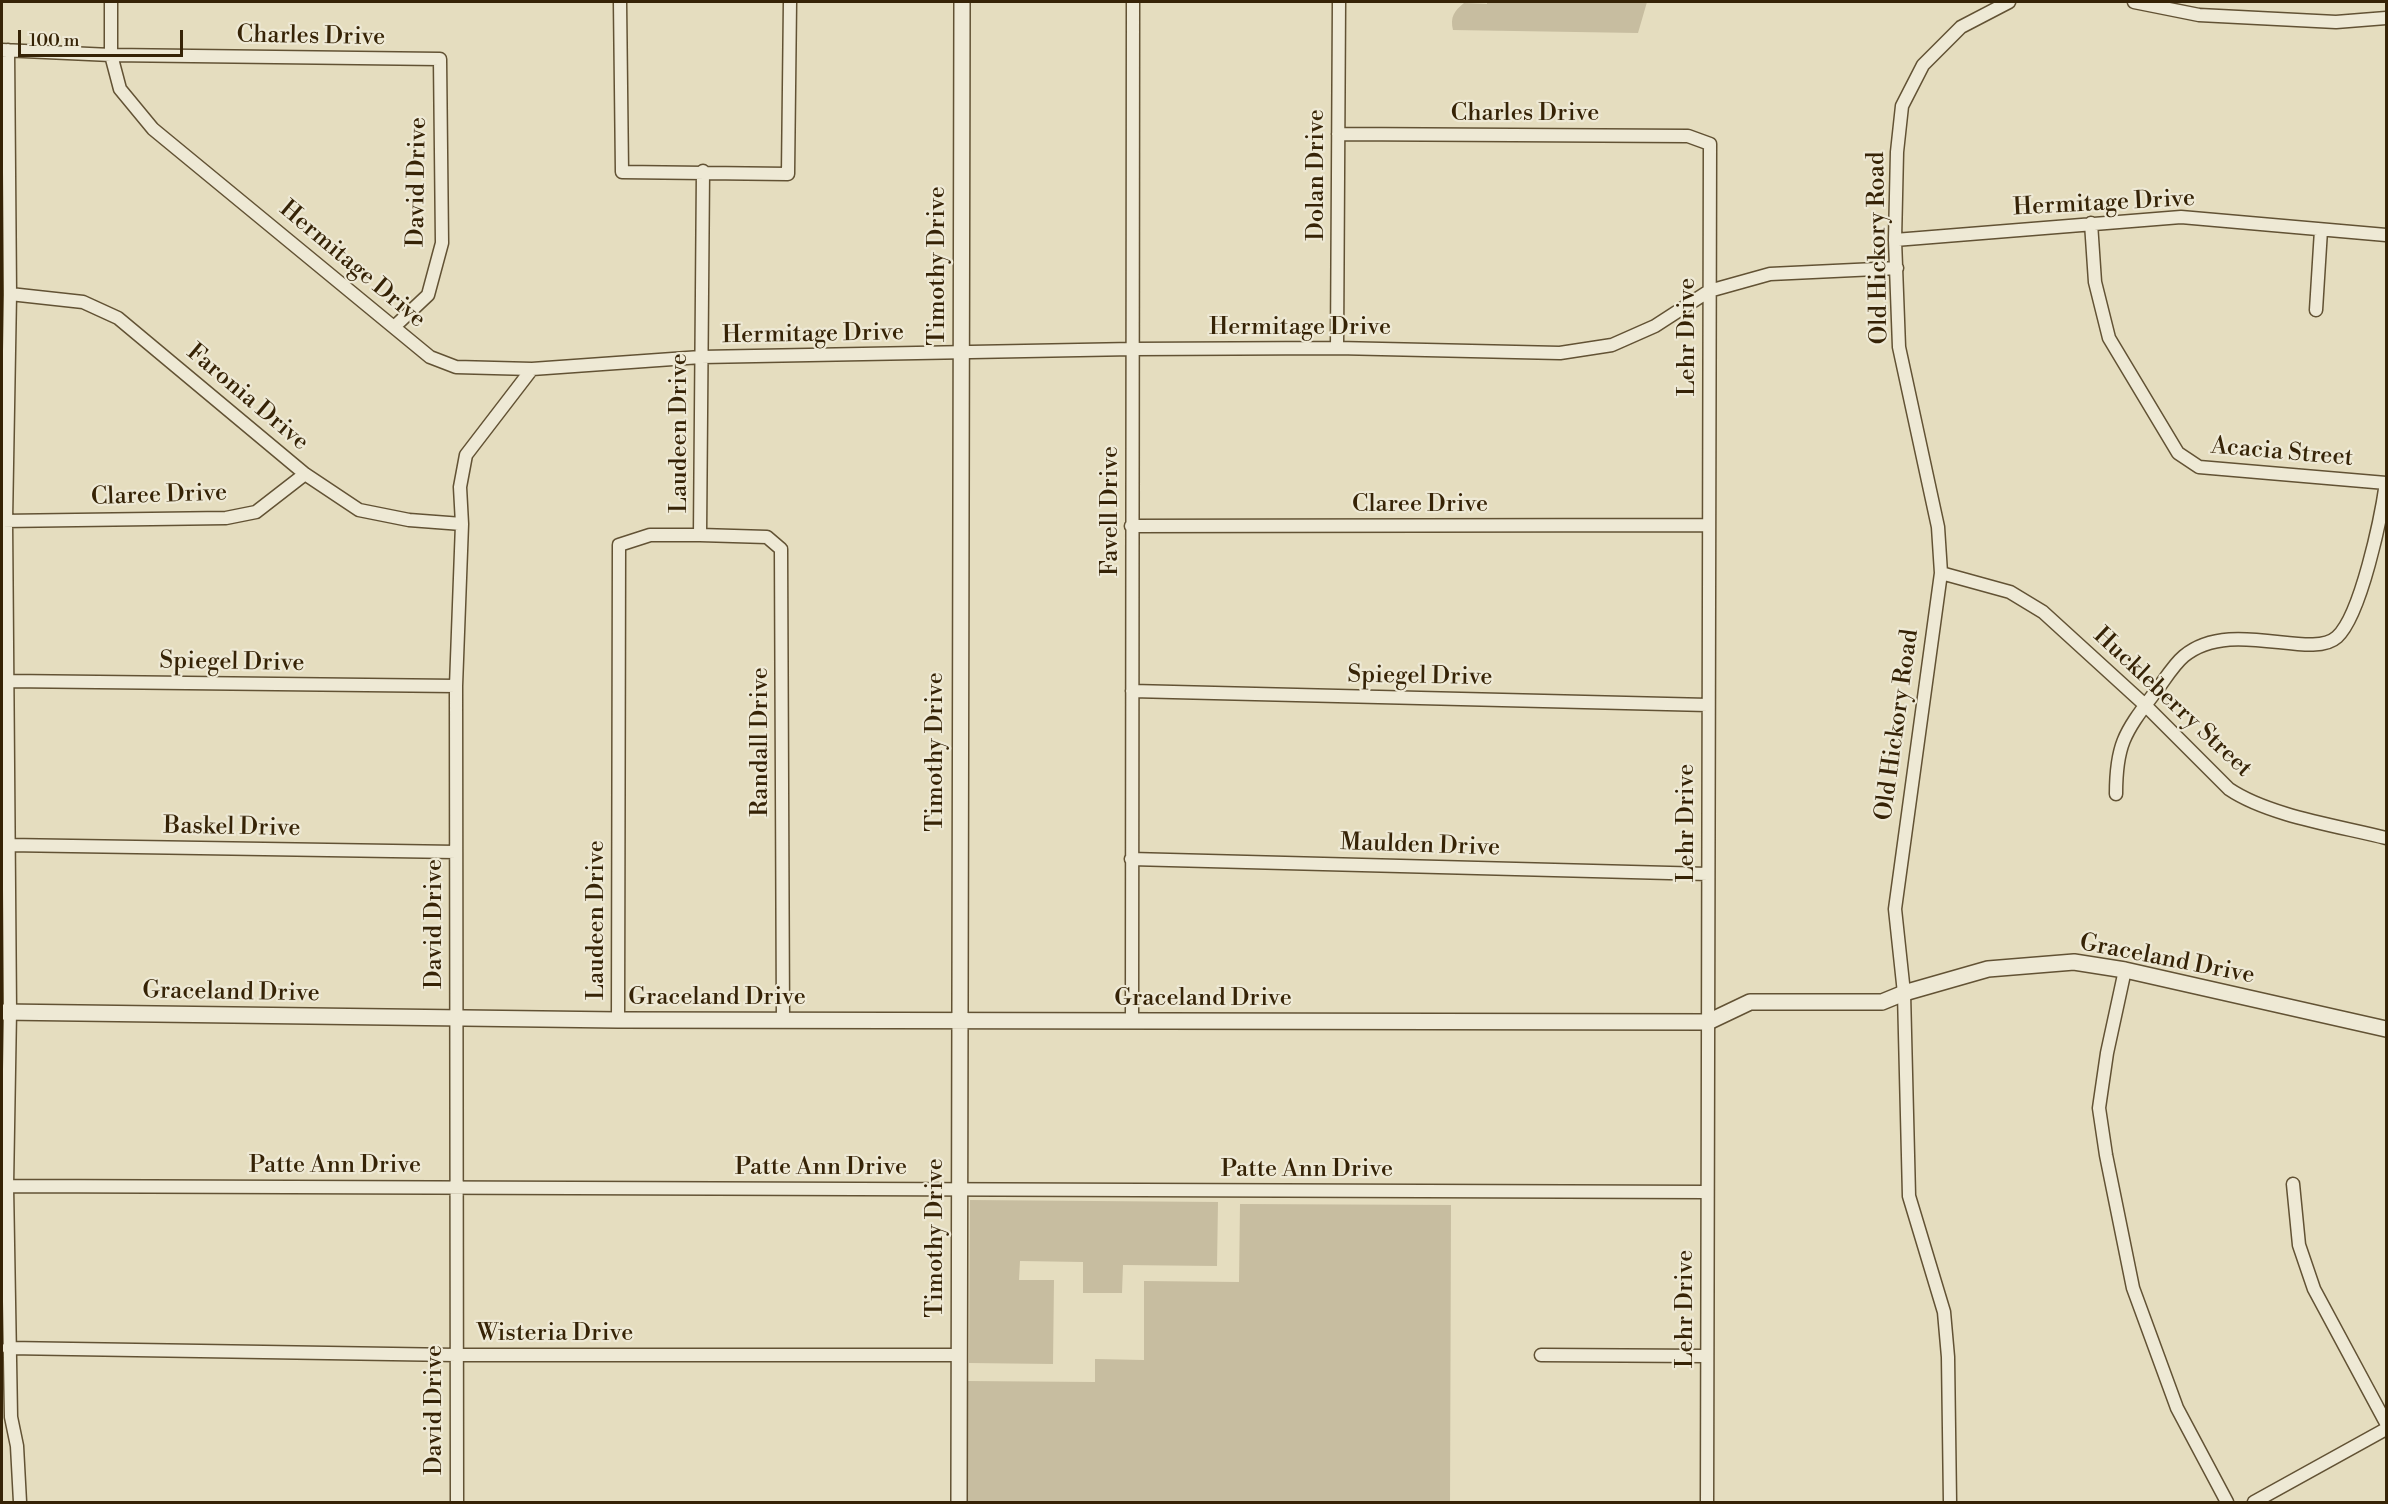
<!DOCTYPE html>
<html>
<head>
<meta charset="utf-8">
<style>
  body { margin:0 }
  #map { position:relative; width:2388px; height:1504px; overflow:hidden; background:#e5ddbf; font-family:"Libre Bodoni",serif }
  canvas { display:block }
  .frame { position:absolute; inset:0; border:3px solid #362306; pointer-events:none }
  .scale { position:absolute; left:18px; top:30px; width:165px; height:27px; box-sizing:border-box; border:3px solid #362306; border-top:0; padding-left:8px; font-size:18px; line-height:21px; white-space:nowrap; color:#362306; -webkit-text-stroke:4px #eee9d5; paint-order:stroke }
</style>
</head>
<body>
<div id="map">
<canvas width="2388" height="1504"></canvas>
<div class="frame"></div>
<div class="scale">100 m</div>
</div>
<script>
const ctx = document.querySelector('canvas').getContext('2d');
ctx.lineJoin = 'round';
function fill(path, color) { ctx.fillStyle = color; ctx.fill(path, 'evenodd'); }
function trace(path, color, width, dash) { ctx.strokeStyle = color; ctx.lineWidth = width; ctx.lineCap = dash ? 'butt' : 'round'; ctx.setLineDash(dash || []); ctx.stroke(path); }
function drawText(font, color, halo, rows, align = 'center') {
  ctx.font = font + ' "Libre Bodoni",serif'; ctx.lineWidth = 4.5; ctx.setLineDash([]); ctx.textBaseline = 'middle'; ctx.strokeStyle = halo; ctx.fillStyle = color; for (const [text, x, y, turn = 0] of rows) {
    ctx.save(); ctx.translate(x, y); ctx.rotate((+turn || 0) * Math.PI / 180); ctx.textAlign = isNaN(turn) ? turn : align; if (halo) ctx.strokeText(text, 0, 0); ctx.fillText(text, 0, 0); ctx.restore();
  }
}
fill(new Path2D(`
  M1487,2H1647L1638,33L1453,30C1450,17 1454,11 1464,3L1487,4Z
  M970,1200L1218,1202L1217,1266L1123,1265L1122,1293H1083V1262L1020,1261L1019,1280H1054L1053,1364L969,1363Z
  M1240,1204L1451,1205L1450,1502H966L967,1381L1095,1382V1359L1144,1360V1281L1239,1282Z`), '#c7bda0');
const minor = new Path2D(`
  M111,2V55L120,89L153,129L430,357L456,367L532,369L701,357L1133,349L1337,348L1560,353L1612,345L1655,326L1709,291L1770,274L1897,268
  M620,2L622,172L788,174L790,2
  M2134,2L2199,15L2336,22L2386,18
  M2,50L111,55L440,59L442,243L428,295L394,327
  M8,50L10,294L6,521L10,1011L7,1186L11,1417L17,1446L20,1502
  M1338,134L1688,136L1710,144L1707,1502
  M2091,223L2095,282L2109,338L2178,453L2199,467L2386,483
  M1895,240L2181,217L2386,235
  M10,294L83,302L118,318L305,474L359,510L409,520L462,524
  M2316,310L2321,230
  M1337,348L1339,2
  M2,521L226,518L256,512L305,474
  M1131,526L1709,525
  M700,535L703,171
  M1941,573L2010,592L2043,612L2145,705L2229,789C2269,816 2339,826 2386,838
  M8,681L456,686
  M1132,691L1708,705
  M2116,794C2116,746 2124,733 2153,695C2163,683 2172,666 2184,656C2231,617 2311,661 2337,637C2361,615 2381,518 2386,483
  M8,845L456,852
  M1131,859L1708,874
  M2125,970L2107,1053L2099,1108L2106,1155L2133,1288L2177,1408L2227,1502
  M618,1020L619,545L650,535H700L767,537L781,549L783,1021
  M1132,1021L1133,2
  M2293,1184L2299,1245L2314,1289L2386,1423
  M7,1186L1707,1192
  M8,1348L456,1355H958
  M1541,1355L1706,1356
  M457,1502L456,686L462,524L460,487L466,455L532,369
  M1950,1502L1948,1357L1944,1312L1909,1196L1904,993L1895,909L1941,573L1938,527L1899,347L1895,240L1897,152L1902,106L1923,65L1961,27L2009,2
  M2254,1502L2386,1429`);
const tertiary = new Path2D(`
  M2,1012L618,1020L1708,1022L1750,1002H1882L1904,993L1988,969L2074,962L2125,970L2386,1029
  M959,1502L962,2`);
trace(minor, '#625234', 15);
trace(tertiary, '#625234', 18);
trace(minor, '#eee9d5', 12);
trace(tertiary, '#eee9d5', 15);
drawText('24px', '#362306', '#eee9d5', [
  ["Charles Drive",311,37,1],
  ["Charles Drive",1525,114],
  ["Dolan Drive",1317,175,-90],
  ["David Drive",418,182,-89],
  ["Hermitage Drive",2104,204,-3],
  ["Old Hickory Road",1879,248,-91],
  ["Hermitage Drive",352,265,40],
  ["Timothy Drive",938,266,-90],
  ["Hermitage Drive",1300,328],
  ["Hermitage Drive",813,335,-1],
  ["Lehr Drive",1688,337,-90],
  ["Faronia Drive",247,398,40],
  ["Laudeen Drive",680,433,-90],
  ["Acacia Street",2282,453,5],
  ["Claree Drive",159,496,-2],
  ["Claree Drive",1420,505],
  ["Favell Drive",1111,511,-90],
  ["Spiegel Drive",232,663,1],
  ["Spiegel Drive",1420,677,1],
  ["Huckleberry Street",2172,703,43],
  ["Old Hickory Road",1898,725,-82],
  ["Randall Drive",761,742,-90],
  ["Timothy Drive",936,752,-90],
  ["Lehr Drive",1687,823,-90],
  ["Baskel Drive",232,828,1],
  ["Maulden Drive",1420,846,2],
  ["Laudeen Drive",597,920,-90],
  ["David Drive",435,924,-90],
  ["Graceland Drive",2167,960,11],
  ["Graceland Drive",231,993,1],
  ["Graceland Drive",717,998],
  ["Graceland Drive",1203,999],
  ["Patte Ann Drive",335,1166],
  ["Patte Ann Drive",821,1168],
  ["Patte Ann Drive",1307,1170],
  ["Timothy Drive",936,1238,-90],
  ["Lehr Drive",1686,1309,-90],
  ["Wisteria Drive",555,1334],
  ["David Drive",435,1410,-90]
]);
</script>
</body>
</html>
